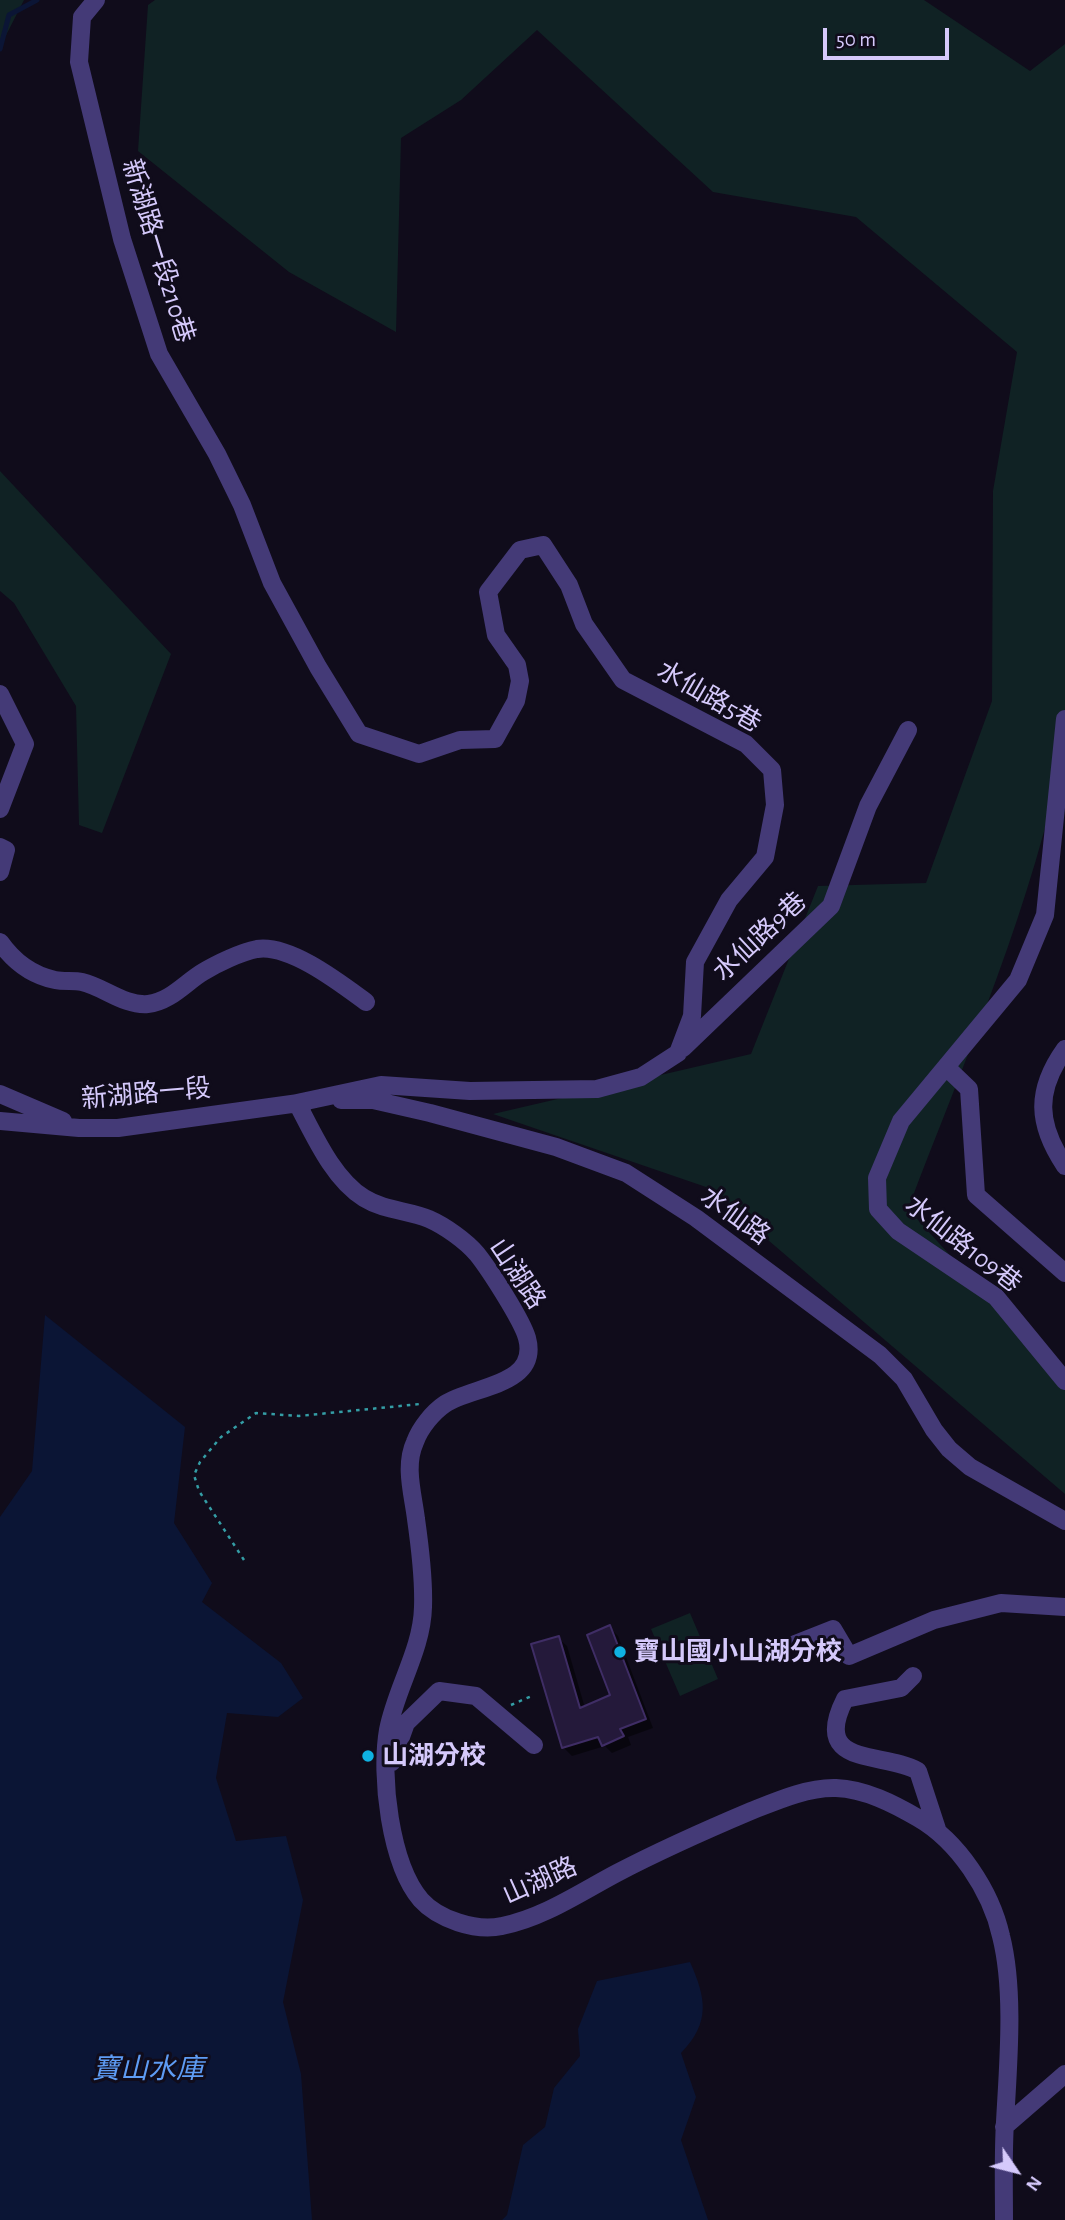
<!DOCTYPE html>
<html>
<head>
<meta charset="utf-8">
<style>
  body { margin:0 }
  #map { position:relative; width:1065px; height:2220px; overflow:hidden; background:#100c1b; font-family:"Alegreya Sans",sans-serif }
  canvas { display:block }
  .north { position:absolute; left:981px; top:2136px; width:70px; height:70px; -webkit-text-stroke:5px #100c1b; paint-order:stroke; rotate:125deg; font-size:19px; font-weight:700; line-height:28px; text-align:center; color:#d5c9fb }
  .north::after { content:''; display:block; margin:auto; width:24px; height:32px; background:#d5c9fb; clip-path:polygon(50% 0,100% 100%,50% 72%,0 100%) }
  .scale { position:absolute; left:823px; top:28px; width:126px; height:32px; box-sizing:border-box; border:4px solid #d5c9fb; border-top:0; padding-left:9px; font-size:21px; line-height:24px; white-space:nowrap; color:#d5c9fb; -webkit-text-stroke:5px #100c1b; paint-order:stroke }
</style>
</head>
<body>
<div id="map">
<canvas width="1065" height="2220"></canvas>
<div class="north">N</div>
<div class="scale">50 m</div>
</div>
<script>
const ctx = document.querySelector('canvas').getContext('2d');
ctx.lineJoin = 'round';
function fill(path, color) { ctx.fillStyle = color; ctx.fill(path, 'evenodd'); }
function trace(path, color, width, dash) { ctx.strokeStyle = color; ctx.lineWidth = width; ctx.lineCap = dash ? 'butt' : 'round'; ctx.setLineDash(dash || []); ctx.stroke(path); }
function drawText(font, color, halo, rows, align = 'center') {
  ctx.font = font + ' "Alegreya Sans","Noto Sans TC",sans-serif'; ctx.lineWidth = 6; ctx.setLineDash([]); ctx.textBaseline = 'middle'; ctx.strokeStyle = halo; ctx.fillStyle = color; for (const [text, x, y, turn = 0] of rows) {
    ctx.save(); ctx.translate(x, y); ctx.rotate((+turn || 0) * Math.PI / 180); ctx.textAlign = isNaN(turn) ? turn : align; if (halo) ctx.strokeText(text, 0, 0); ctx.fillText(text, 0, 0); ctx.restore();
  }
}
fill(new Path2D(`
  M0,0H24L0,47Z
  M155,0H924L1030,71L1065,44V742C1034,903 966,1056 908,1209L1065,1382V1494L706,1187L493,1114L751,1054L818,886L926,883L992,701L993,491L1017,352L856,217L713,192L537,30L461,100L401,138L396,332L289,272L138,151L148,5Z
  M0,471L171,654L102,833L79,825L76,706L14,603L0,591Z
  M690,1613L718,1679L680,1696L651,1629Z`), '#102224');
fill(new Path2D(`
  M45,1315L185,1427L174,1523L212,1583L202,1602L281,1663L303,1698L278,1717L227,1713L216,1778L236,1841L286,1836L303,1900L283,2002L301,2074L312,2220H0V1517L32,1471Z
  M690,1962C706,1998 711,2022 681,2053L696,2097L681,2140L708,2220H502L507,2215L523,2145L545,2127L554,2088L580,2056L578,2029L597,1981Z`), '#0b1535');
fill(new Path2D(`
  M610,1628L618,1636L653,1728L628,1737L631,1745L612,1753L605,1746L572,1756L563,1747L558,1638L567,1646L585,1708L612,1696Z`), '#0007');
trace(new Path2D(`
  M0,49L9,15L37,0`), '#0b1535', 5);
const building = new Path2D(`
  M610,1625L646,1719L620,1729L624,1736L602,1746L598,1737L562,1748L531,1644L559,1636L580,1708L610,1695L587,1635Z`);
fill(building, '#24193a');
trace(building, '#3f2d65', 2);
trace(new Path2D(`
  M244,1560L199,1491L194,1475L200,1462L221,1437L256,1413L299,1416L420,1404
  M511,1705L534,1695`), '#349da5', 2.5, [3.5, 5]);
trace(new Path2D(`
  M96,0L82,17L79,62L122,239L159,354L217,454L242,505L272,583L318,667L359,734L419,754L460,740L495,739L516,701L520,681L517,665L496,635L488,592L520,550L543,545L569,585L584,624L623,680L746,744L772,770L775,805L765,857L729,900L695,962L692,1016L678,1053L641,1077L597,1089L470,1091L381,1085L297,1103
  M0,694L25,744L0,809
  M1065,719L1045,915L1018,980L901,1121L877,1178L878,1209L898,1231L996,1297L1065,1381
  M0,847L6,850L0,872
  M0,942C14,962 31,975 55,980C64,982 74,980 82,982C104,987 124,1006 148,1004C170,1002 186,982 203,972C216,964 241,952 257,949C290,944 340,983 366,1002
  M683,1048L831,906L868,806L908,730
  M1065,1049C1035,1091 1037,1124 1065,1166
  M946,1067L969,1089L976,1195L1065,1273
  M0,1094L63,1121
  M341,1100H373L430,1113L556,1147L626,1173L696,1218L880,1355L904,1379L934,1430L949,1449L970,1467L1065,1521
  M297,1103C314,1135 333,1179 364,1198C385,1211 408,1210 429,1219C445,1226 466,1241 477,1254C489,1269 522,1320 527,1338C540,1386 472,1386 445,1404C433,1412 420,1428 415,1442C404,1466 413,1494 416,1519C420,1547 424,1579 423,1607C422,1650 396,1688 388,1730C380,1775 390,1864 421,1900C438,1919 476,1932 502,1926C543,1918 581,1892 617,1873C661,1850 706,1830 751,1811C776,1801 808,1787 836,1788C865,1789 894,1804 918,1818C958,1841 991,1891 1001,1936C1015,1991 1008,2065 1005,2122C1003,2154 1004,2187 1004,2220
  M0,1121L79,1128H118L306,1102
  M795,1644L833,1629L849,1656L934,1620L1001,1603L1065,1607
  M913,1676L901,1688L845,1699C810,1768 883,1751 918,1771L937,1829
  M392,1762L406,1723L439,1691L476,1696L534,1745
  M1004,2127L1065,2074`), '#443a77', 18);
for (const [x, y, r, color] of [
  [620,1652,7,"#0fb2e2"],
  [368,1756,7,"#0fb2e2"]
]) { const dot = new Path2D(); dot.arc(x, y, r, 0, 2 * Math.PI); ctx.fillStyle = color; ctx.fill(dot); trace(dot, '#100c1b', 2.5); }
drawText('26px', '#d5c9fb', '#100c1b', [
  ["新湖路一段210巷",158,251,73],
  ["水仙路5巷",709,697,30],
  ["水仙路9巷",760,937,-43],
  ["新湖路一段",146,1094,-5],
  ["水仙路",735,1216,36],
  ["水仙路109巷",963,1244,38],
  ["山湖路",517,1274,56],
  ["山湖路",540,1881,-24]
]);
drawText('bold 26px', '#d5c9fb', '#100c1b', [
  ["寶山國小山湖分校",634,1652],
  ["山湖分校",382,1756]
], 'left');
drawText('italic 28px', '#5e9cf4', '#100c1b', [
  ["寶山水庫",148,2070]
]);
</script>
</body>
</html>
